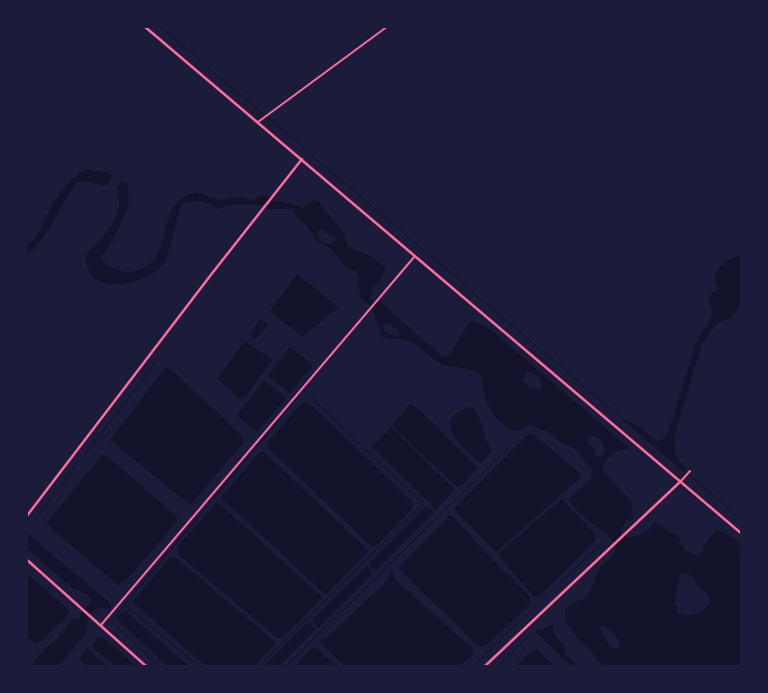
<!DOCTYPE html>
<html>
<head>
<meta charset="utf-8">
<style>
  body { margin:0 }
  #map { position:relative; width:768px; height:693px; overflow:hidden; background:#1b1b3a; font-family:Manrope,sans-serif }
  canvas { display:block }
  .frame { position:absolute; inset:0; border:28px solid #1b1b3a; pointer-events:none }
</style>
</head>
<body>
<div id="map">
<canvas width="768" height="693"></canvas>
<div class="frame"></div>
</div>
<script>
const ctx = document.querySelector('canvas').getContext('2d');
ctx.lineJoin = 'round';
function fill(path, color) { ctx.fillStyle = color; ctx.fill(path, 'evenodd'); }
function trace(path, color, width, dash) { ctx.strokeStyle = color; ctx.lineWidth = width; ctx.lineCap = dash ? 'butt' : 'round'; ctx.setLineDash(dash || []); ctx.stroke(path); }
fill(new Path2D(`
  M87,170L109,173L112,176L106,185L104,186L86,181L77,182C59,205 51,237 26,255V245C38,240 41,228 46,217C55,200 68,177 87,170Z
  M122,181L127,184L129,203L113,241L100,258C105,265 114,269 123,271C128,273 133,271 138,270C173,262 157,211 185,196C198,188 208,199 221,200C226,200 231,197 236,197C243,197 249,200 255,200L257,197L260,195L270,197L265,205H232L218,209L208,203L195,201L184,202L181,205L166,260C163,264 160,268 156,271C140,283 98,294 88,269C81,252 96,246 103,237C110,229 117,217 119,207C120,201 118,194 117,188Z
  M313,200H317L321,205L344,233L347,246L372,257L386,268L380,281L373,287V291L370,297L371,300L377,303L380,302L443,357H448L467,326L472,320L490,329L630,449L618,450L606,460L602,470L633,503L631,514L633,517L631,521L627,520C611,540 630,540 644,533C649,530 653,525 656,521L658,525L678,536L684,550L698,556L703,551V547L716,529L735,539L741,546L740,549H737L742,560V667H611L602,665L588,647L582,644L566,622L565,609C572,603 582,601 588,594C595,586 594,574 601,566C605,562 613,559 615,553C622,535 573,517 569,499L591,478L592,470L574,448L560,442L546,430H541L531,424C527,426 522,430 517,431C513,431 510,428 506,426C488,414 483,395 481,375C470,366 453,369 440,363C429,358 418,343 408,340C399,337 390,340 381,336L374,312L369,304L364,301L360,296L358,275L353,270L346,267L330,248L319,243L305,223L300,221L292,209H266L272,201L294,204L303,208L308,205ZM322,228L328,234L336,237V239L331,244L323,243L319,239L317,232ZM384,323H388L399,330L400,336C393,338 386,334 383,328ZM526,371C534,372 541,378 542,387L539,389C532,388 527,386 523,381ZM590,435C600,436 608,447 603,456H596L593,448L587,442ZM684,573L692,576L698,586L706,593L711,601C705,613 690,619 678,613L675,602L680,575ZM602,625C608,627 619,637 620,644L618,648H612C607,644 601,634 600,627Z
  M742,255V301L731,318L717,323L702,344L675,433L674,448L676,456L686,469L684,472L623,420C629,422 636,424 641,428C652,436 657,450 668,433L696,343L713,314L709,302L712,292L716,291L718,288C707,274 728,256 742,255Z
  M297,274L338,307L303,337L270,311Z
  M260,319L268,325L256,339L249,335Z
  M245,341L272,360L246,396L241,399L217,379Z
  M290,347L313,365L290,393L268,376Z
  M165,368H169L173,371L242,436L243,439L242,444L193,502L189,504L110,440Z
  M264,381L286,398L257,432L237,415Z
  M305,402L309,403L316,409L413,503V508L375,547L371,546L268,448L269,441L302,403Z
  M409,405H412L418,409L477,467L476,470L461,486L457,487L392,426Z
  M467,407L473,408C483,421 483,437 492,451L481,462C472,457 456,441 452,432C450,428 450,424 450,420L456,413Z
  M391,427L455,490L436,509L372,447Z
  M531,433L581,474V477L496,552L454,509L525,437Z
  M260,452H263L268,456L369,551L327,594H325L222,499V496Z
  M103,454L106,455L177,517V521C167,532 128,582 118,585L53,530L47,522Z
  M562,499L596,535L594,542L540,595L537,597H534L500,557L499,553Z
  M216,503L221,505L321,596L322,598L319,602L281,638H277L178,554L177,550L179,545Z
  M425,507H427L434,512L375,571L369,563Z
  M449,516H452L504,572L508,574L530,597L531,602L527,607L484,647L477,645L398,568Z
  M26,531L55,557L109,602L112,606L110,609C91,605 90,614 85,628L88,631L58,667H31C39,651 51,646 61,634C66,629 68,622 74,618L79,620L82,611L91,603V599L87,594L73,589L26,547Z
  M172,557L176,558L275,642L273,646L253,667H207L135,604L133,601L170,558Z
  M367,565L373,573L318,628L311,621Z
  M26,573L69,610L63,621L37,644L26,636Z
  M390,573H393L396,580L474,650L472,655L459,667H346L320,643V640L327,637L388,580Z
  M125,611L190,667H168L119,621L117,617Z
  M308,622L316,629L278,667H263Z
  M553,624L554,635L564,646L566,655L578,667H572L536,632L539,629H543Z
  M99,637H103L137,667H116L92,647L93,644Z
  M316,648L337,667H294L311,649Z
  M87,649L109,667H89L80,659Z
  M536,649L555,667H515L532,651Z`), '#12122b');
trace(new Path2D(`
  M159,26L263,114
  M372,26L376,31
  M268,118L627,423
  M641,435L650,442
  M653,445L661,452
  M664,454L672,461
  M676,464L684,472
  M690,476L742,521
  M36,518L159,358
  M125,605L200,667
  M159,667L115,625L113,619L300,395
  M258,667L423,504L304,391
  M285,667L514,442
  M472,667L602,543
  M497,667L528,637`), '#12122b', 1);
trace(new Path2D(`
  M258,122L388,26
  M681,481L690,471
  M101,625L415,256`), '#ff6b9d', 2);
trace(new Path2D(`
  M144,26L742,534
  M26,517L210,276L302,159
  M26,559L147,667
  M484,667L681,481`), '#ff6b9d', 2.5);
</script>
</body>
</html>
